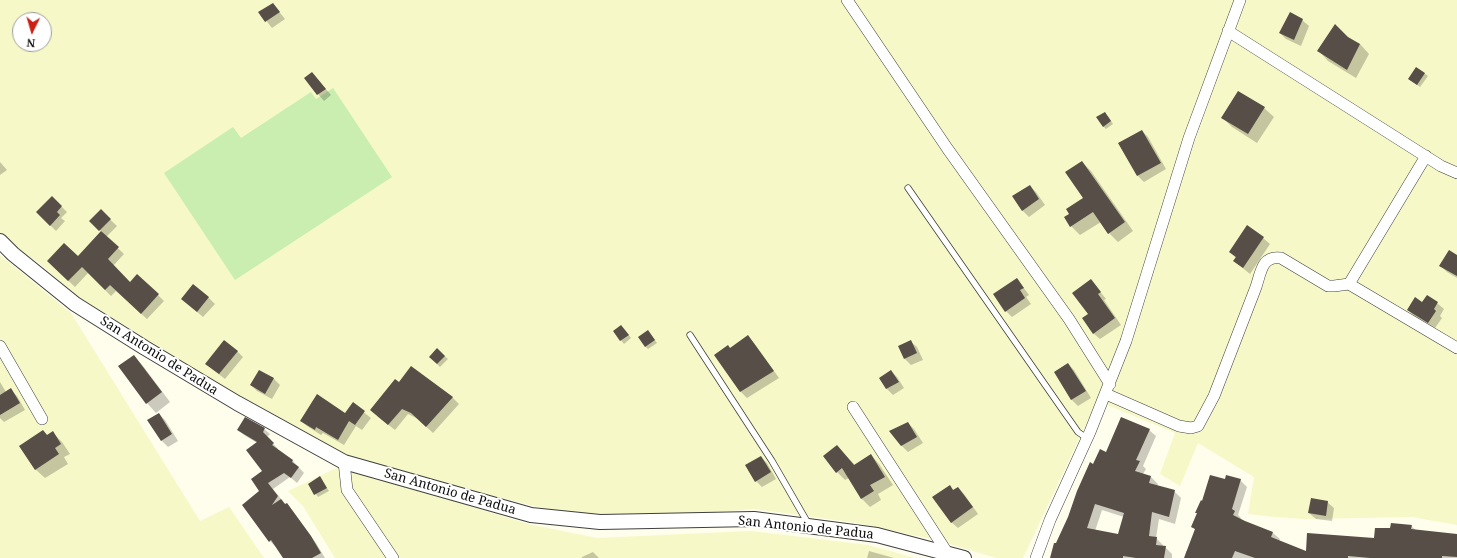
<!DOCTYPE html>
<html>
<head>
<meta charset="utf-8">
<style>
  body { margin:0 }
  #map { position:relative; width:1457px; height:558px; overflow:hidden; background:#fffdeb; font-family:"Noto Serif",serif }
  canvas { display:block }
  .north { position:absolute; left:12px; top:12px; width:40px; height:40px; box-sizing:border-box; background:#fff; border:1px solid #9e9e9e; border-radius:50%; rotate:185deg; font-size:11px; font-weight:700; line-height:16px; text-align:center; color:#0c0c0c }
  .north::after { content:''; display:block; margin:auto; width:14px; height:18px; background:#ca2115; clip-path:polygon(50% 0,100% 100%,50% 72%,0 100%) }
</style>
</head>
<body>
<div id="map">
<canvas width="1457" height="558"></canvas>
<div class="north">N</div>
</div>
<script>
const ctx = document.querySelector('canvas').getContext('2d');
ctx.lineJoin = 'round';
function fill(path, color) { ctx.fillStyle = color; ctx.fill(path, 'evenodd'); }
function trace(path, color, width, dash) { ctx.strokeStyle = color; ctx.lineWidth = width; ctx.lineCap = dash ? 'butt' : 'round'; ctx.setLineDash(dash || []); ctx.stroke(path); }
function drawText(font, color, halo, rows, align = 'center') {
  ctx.font = font + ' "Noto Serif",serif'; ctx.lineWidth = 4; ctx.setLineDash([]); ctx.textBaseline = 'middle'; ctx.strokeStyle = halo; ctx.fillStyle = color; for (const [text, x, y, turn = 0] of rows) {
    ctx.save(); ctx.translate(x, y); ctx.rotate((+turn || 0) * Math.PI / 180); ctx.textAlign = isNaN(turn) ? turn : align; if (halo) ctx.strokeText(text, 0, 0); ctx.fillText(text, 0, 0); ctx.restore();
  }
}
fill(new Path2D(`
  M0,0H1234L1125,327L1096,403L1023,558H996L936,540L857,523L755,509L659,516L602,518L555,511L386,470L366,463L318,443L271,413L180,364L134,331L79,298L39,263L13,246L0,233ZM20,20H44V44H20Z
  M1245,0H1457V525L1412,517L1304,519L1275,517L1248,514L1254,477L1198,443L1180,486L1160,474L1175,433L1107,405L1119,374L1141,310L1183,174Z
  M0,255L71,313L200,521L229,507L264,558H0Z
  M341,466L528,524L597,538L751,531L868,545L915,558H335L303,506L288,491Z`), '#f7f8c7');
fill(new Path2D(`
  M333,88L392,177L235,280L164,173L233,127L241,138L311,92L316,99Z`), '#c9eeb0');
fill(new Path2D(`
  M273,4L285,19L272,28L260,13Z
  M1302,20L1309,26L1301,46L1286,39L1280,33Z
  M1348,38L1360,44L1369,54L1356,78L1328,61L1319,51Z
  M1417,68L1428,76L1420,87L1409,79Z
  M312,73L331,95L324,101L305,79Z
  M1264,108L1274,117L1257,143L1232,127L1223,118Z
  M1108,116L1113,124L1106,129L1103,126Z
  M1142,131L1148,137L1166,169L1144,182L1138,176L1119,144Z
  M0,162L7,170L0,175Z
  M1082,162L1091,171L1133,231L1118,242L1109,233L1101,222L1080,235L1071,226L1066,218L1085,198Z
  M1030,186L1036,192L1045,205L1029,217L1023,211L1013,197Z
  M52,197L67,212L61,218L65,221L56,231L37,212Z
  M101,211L117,226L106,237L124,254L113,266L130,283L158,295L164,301L147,319L116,291L111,296L88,273L75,287L54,267L78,258L102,232L91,221Z
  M1263,238L1270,244L1250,274L1234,261L1236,258L1230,252Z
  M1457,256V278L1447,272L1441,266Z
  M1017,279L1029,295L1026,297L1031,304L1012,317L1006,311Z
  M1091,280L1106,299L1104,300L1121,325L1100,339L1093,333L1089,315Z
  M208,297L215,304L203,317L182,299Z
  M1423,303H1437L1444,309L1440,316L1442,318L1435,328L1414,316L1408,310Z
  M624,329L631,338L624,344L614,332Z
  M651,335L657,343L648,349L645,346Z
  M748,337L754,343L779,378L747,398L741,392L715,355L731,349Z
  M910,341L917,347L923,360L911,365L905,359L899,347Z
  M437,349L448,359L440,367L430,357Z
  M237,351L243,357L225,379L212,369Z
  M134,356L143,366L170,402L156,413L147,403L120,367Z
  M1068,364L1074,370L1091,398L1078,406L1072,400L1055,372Z
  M411,368L453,398L459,404L433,433L418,419L408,414L395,430L377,416Z
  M259,371L274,379L280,385L272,399L257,391L251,385Z
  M891,371L897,377L904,388L893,395L887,389L880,378Z
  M0,382L6,392L11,390L17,396L25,410L4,422L0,418Z
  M353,404L371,418L362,430L356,426L344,445L323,433L321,435L307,426L301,420L346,414Z
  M159,414L165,420L178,441L168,447L162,441L149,420Z
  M908,423L914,429L923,443L908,452L901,445Z
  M264,429L270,434L267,437L278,449L277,450L293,461L304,473L297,483L290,477L273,489L286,505L287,504L292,510L316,543L325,558H284L276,546H275L270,541L261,492L263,472L257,443L244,435L238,430Z
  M1149,430L1156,436L1143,466L1146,469L1143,474L1151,477L1158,484L1157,486L1174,491L1181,498L1175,524L1159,519L1156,538L1163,545V547H1165L1172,554V558H1051L1093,465L1106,453ZM1102,510L1124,517L1119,536L1095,531Z
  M43,431L48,436L53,433L62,442L70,454L64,457L68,464L45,478L35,469Z
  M837,446L855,465L871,455L879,464L893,485L878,494L881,500L870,507L862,499L849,478L845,480L837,472Z
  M761,457L767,463L776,479L762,487L756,481Z
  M320,478L329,491L318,497L309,484Z
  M1225,480H1240L1247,487L1238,515L1241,518L1240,520L1273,533L1280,539L1279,541L1307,552L1375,540L1391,529L1411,526L1416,530L1457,535V558H1185L1186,551H1188L1196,530L1192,526L1203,502Z
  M950,486L954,491L958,488L964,494L978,514L958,528L951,522Z
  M1327,502L1334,508L1332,521L1316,519L1309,513Z
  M869,551L894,558H867Z
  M593,552L599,558H582V557Z`), '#0003');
fill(new Path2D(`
  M273,3L280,12L265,22L258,12Z
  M1290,12L1303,19L1294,40L1279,33Z
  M1335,24L1348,37L1360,44L1347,70L1317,51Z
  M1416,67L1425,73L1417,85L1408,79Z
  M312,72L326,89L317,95L304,78Z
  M1238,91L1265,107L1248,134L1221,118Z
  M1105,112L1111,121L1103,127L1096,117Z
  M1142,130L1161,163L1137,176L1118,143Z
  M1082,161L1125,222L1108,234L1093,212L1070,227L1064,217L1069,214L1066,209L1083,198L1065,172Z
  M1030,185L1039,199L1022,211L1012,196Z
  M52,196L62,206L57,212L60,215L50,226L36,212Z
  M101,209L111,219L99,231L89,221Z
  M1247,225L1264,237L1243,268L1233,261L1236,257L1229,252Z
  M101,231L119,247L108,259L130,282L137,274L159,294L141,314L110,285L105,290L82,267L68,281L47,261L64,243L78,256Z
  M1449,250L1457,255V276L1439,266Z
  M1017,278L1024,288L1020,290L1025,298L1005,312L993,294Z
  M1091,279L1101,292L1098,294L1115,318L1093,334L1082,318L1088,314L1072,293Z
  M193,284L209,297L197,312L181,299Z
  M1427,295L1438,302L1434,309L1436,311L1428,323L1407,310L1415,297L1422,302Z
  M621,325L629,335L620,341L613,331Z
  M648,330L655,340L645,347L638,337Z
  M748,335L774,371L740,392L714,355L728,345L730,348Z
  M224,340L238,351L219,374L205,364Z
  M911,340L917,353L904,359L898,346Z
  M437,348L445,356L437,364L429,357Z
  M134,355L162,392L146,404L118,366Z
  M1068,363L1086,391L1071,400L1054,372Z
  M411,366L453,397L426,427L411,413L402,409L388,425L370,410L395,379L399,382Z
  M259,370L274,378L265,394L250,385Z
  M891,370L899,382L886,389L879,378Z
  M11,388L20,403L0,415V395Z
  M317,394L345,413L353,402L365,411L355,425L349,421L338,440L316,427L315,430L300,421Z
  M159,413L172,434L161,441L147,420Z
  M245,417L265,428L263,432L274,443L272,445L293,460L292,462L299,467L291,478L284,473L268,483L278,496L272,505L281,499L285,504L287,503L311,536L321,553L312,558H283L271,540L269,542L242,505L259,491L251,479L262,471L246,450L257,442L237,430Z
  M1121,417L1150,429L1136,460L1140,461L1135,471L1151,476L1149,483L1175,490L1169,517L1152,512L1149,536L1157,537L1156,545L1166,546L1164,558H1136L1123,556V558H1050L1054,543H1056L1068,517L1077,491L1090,462L1093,464L1100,449L1106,452ZM1095,504L1124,513L1118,534L1087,528Z
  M908,422L917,437L901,446L889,431Z
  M43,430L47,435L53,431L61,444L55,448L59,454L35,470L19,446Z
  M837,445L854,465L871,454L885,477L870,485L874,491L861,499L842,468L836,473L823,456Z
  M761,456L771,472L755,482L745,465Z
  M1210,475L1225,479L1226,475L1241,479L1232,509L1235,511L1233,515L1245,521L1273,532L1271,537L1306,551L1307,533L1374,538L1375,528H1390L1391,523L1412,525L1411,529L1457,534V557L1442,556V558H1370L1348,556V558H1255L1235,551L1232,558H1184L1195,529L1191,527L1197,513H1195L1201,500L1202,501Z
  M320,476L327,488L314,495L308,484Z
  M950,485L953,490L958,487L973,507L951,523L932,497Z
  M1311,498L1328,501L1326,516L1308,513Z`), '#564e47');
const service = new Path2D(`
  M908,188L1078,432L1088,439
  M690,335L772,461L809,525`);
const minor = new Path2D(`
  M847,0L947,148L1069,319L1110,384
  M1228,31L1441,166L1457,173
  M1426,156L1349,284L1457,348
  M0,346L42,419
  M1106,394L1179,426L1191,428L1198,426L1214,396L1256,287C1261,272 1262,255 1281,258L1328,286H1334L1349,284
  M853,407L948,554
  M344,462L347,490L393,558
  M1036,558L1050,520L1090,432L1126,341L1189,138L1240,0`);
const tertiary = new Path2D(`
  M0,241L13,254L75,304L145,348L237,403L344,462L531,515L600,522L754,519L877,535L964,558`);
trace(service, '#3f3f3f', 7);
trace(minor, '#3f3f3f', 12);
trace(tertiary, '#3f3f3f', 16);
trace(service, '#fff', 5.5);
trace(minor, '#fff', 11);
trace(tertiary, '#fff', 14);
drawText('13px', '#0c0c0c', '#fff', [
  ["San Antonio de Padua",159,356,32],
  ["San Antonio de Padua",450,492,16],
  ["San Antonio de Padua",806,528,6]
]);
</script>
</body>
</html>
